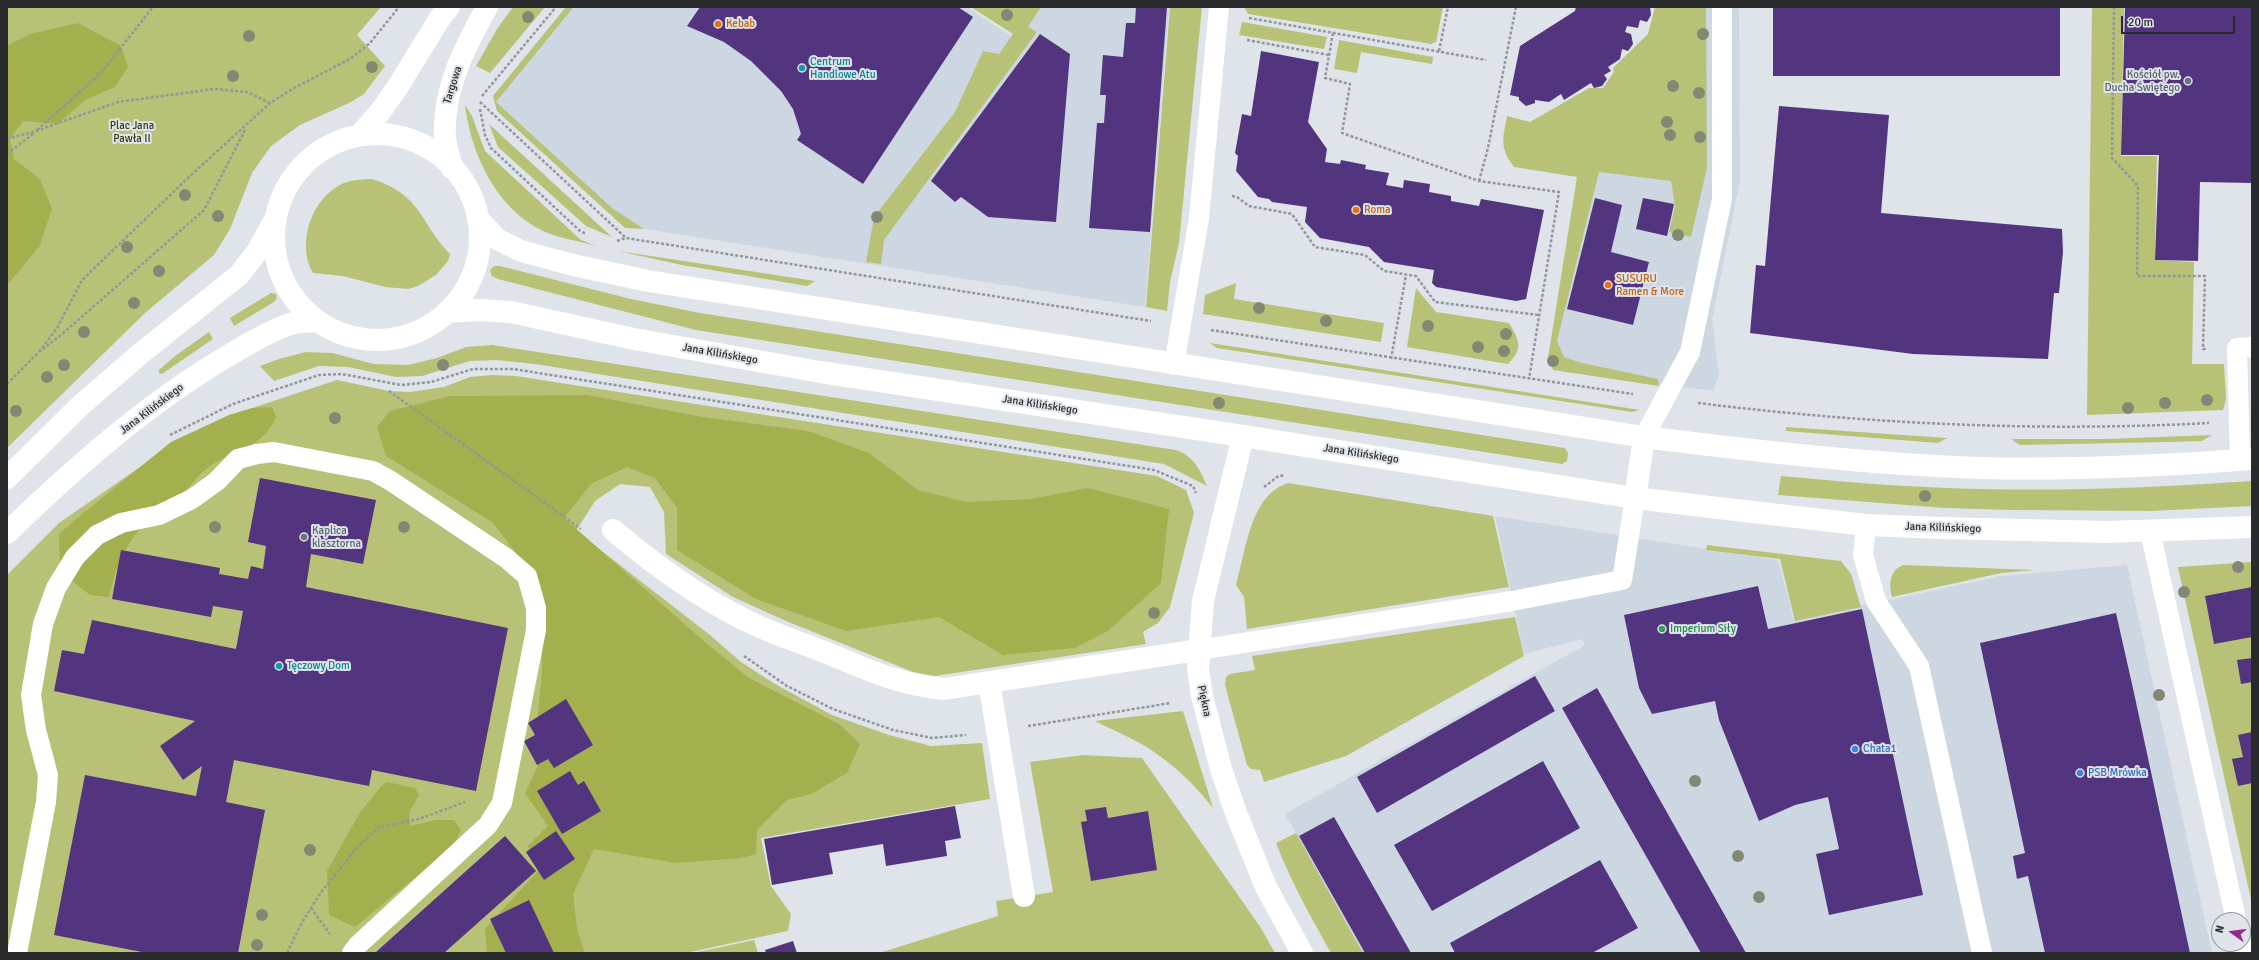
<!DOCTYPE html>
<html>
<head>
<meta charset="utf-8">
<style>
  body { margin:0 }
  #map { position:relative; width:2259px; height:960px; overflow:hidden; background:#dee4e9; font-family:Signika,sans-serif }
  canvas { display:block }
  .frame { position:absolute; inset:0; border:8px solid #282a2c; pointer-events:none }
  .north { position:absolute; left:2211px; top:912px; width:40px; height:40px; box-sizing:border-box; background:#dee4e9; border:1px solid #959a9d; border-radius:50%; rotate:284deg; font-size:11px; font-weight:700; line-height:16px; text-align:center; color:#282a2c }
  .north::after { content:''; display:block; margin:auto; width:14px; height:18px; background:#972a8b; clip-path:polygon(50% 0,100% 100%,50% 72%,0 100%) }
  .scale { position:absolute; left:2121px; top:16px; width:114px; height:18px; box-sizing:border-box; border:2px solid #282a2c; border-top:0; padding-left:5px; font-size:12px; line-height:14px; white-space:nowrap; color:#282a2c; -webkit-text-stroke:3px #dee4e9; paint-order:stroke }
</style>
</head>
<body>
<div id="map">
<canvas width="2259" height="960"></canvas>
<div class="frame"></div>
<div class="north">N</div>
<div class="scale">20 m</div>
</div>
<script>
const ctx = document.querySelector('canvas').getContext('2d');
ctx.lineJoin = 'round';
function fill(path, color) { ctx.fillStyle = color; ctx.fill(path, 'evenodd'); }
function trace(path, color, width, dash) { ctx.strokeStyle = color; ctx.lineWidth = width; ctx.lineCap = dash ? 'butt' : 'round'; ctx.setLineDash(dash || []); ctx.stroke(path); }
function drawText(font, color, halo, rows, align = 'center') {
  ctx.font = font + ' Signika,sans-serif'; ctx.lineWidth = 4; ctx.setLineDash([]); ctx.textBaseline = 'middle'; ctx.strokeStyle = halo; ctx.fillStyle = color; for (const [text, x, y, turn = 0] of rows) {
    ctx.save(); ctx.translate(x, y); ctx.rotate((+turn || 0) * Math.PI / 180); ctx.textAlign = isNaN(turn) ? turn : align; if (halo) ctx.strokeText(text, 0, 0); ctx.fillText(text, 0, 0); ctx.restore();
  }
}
fill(new Path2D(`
  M566,7H967L1011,36L1031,7H1169L1145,307L625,226L497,110L493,96Z
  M1703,7H1739L1740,180L1712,320L1719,375L1713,391L1553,370L1549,358L1596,168Z
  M1495,516L1778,560L1794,620L2001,576L2127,565L2212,953H1363L1285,814L1585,645L1582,639L1524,654Z`), '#cdd7e2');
fill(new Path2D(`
  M7,7H381L357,35L385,66L364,94L349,103L300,125L271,146L252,173L230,229L214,255L145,313L7,448Z
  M513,7H545L490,73L476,66L497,29Z
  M566,7H572V9L496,102L612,208L644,229L625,228L497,111L493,96Z
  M971,7H1041L1028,27L1037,32L884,240L881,264L866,262L874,217L955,112L983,51L999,54L1013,34Z
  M1170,7H1202L1179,243L1170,282L1167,311L1146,307Z
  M1244,7H1443L1436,42L1431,44L1248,14Z
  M1655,7H1706L1707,168L1691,237L1669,232L1675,206L1671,181L1599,172L1557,341L1564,357L1582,363L1658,379L1659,386L1553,370L1548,358L1577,177L1514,167C1499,147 1503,138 1507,116L1530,122L1589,88H1603L1614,72L1613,68L1648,34Z
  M2092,7H2124L2121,156H2157L2155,260L2194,262L2192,364H2224L2226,399L2223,410L2087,415Z
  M1242,22L1327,37L1324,49L1239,35Z
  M1339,40L1433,57L1432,64L1361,52L1357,73L1334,69Z
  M465,105L472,116L485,151L581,240L596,246C579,241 557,238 541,230C495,207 471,153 465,105Z
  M489,124L612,237L586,226L498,147Z
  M372,179C422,195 418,220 450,254L448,261L436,275L418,286L408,289L385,287L343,276L313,273C296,244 311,197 344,183C353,180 362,179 372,179Z
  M618,251L815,281L807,286L682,265Z
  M494,266H500L631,299L700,313L1565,448L1568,453L1567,461L1562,464L696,330L498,279L492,276L490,270Z
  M1236,283L1234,299L1384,323L1381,342L1203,314L1205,295Z
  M1416,288L1436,312L1509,323C1519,340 1524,348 1508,364L1407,347Z
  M271,293L276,294L277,298L274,302L234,326L230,318Z
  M209,332L213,339L162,374L159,373V370L175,356Z
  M1210,343L1640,410L1632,412L1217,348Z
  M492,345L1176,450C1194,456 1200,470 1207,486L1164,464L535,364L496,360L470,361L422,376L396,377L348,367L319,366L274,381L260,366L279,359L306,352L332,353L374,364L408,365L437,358L466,347Z
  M493,375L516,376L1157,476L1186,490L1194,513L1170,607L1158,623L1143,632L1146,644L935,676L913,672L786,621L733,597L666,554L664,512L650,487L620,484L595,501L576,531L710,635L741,662L775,684L832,715L889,735L931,746L982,743L990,799L761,838L771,886L791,914L788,931L686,953H7V575L59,523L166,449L255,407L337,380L389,391L410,392L444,387L470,377Z
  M1786,427L1947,438L1938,443L1786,431Z
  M2212,435L2202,441L2167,442L2020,445L2011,439H2106Z
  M1781,476C1836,481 1891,486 1947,488C2048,492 2150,488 2252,481V506L2150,511L2014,510L1945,508L1778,495Z
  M1288,483L1493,516L1509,587L1247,629L1244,597L1236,585C1246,551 1250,495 1288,483Z
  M1707,545L1841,561L1851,574L1861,607L1795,621L1780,559L1706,550Z
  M2252,562V904L2178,567Z
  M1903,565L2035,570L2001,573L1892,597C1889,584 1889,571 1903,565Z
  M1515,617L1524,656L1346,756L1264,782L1260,770L1251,769L1247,765L1225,685L1226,677L1230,674L1255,670L1252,656Z
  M1183,711L1213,808C1195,785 1172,763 1148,748C1131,737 1112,730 1095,721Z
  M1083,755L1142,758L1261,928L1275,953H879L998,916L996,901L1053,892L1030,762Z
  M1296,833L1363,953H1331C1311,917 1291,882 1276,843Z
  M754,940L758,953H693Z`), '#b8c276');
fill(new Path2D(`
  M78,23L121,46L128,67L115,87L85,100L58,124L23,121L10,139L14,159L40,179L52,209L39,247L7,285V46L30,34Z
  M587,395L703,417L808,431L869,453L918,490L966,502L1031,499L1088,488L1169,509L1161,583L1109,630L1075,648L1003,655L939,617L846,631L756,599L677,550V508L655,478L627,467L591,484L564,518L706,643L749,678L839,724L860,744L847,773L811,794L787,800L757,830L756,854L741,858L676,863L594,849L573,894L577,930L585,953H487L485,929L538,871L528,846L548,826L525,793L537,768L536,732L542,674L541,585L492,522L386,456L377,427L390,411L450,396Z
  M272,407L276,417C262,450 234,448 209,467C198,475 189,488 179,497C170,505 159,511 150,519C126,540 116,567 109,597L90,595L60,571L59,534L81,515L171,442L229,415L252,408Z
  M387,782L415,788L419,795L409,813L410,826L436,820H454L461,830L453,846L355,927L329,915L327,871L359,814L381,786Z`), '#a4af4e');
fill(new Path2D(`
  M700,7H958L973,17L863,184L797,140L801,134L793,109L781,91L751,61L724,42L687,26Z
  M1136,7H1167L1150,232L1089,228L1097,123H1104L1106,95H1100L1103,55L1123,57L1126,23H1135Z
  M1576,7H1650L1651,15L1647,22L1640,20L1638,28L1627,26L1625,32L1631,34L1633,44L1628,51L1622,49L1620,59L1608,67L1611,71L1604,75L1607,79L1602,86L1594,88L1591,83L1564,100L1561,94L1549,102L1535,100V103L1526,106L1519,100V97L1510,95L1520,46L1575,11Z
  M1773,7H2060V76H1773Z
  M2125,7H2252V183L2200,182L2198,261L2155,260L2159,155H2121Z
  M1040,34L1070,54L1056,222L988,217L961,197L955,202L931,181Z
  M1261,51L1319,62L1308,122L1327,149L1325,162L1340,164L1341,160L1366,165L1365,169L1389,173L1386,185L1403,188L1404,180L1430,184L1429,192L1451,196V201L1479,206L1481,199L1544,210L1526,299L1516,301L1436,287L1432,283L1434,270L1384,262L1369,247L1320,238L1305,222L1307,207L1272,202L1269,199L1258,197L1236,171L1238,156L1235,153L1242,114L1251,116Z
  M1779,106L1889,115L1881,213L2062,229L2063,252L2059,293H2054L2048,359L1913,354L1750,333L1756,265L1765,266Z
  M1595,198L1622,205L1611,252L1649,262L1633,325L1567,309Z
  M1643,198L1674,204L1667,236L1636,229Z
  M260,478L376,500L363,564L311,554L306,587L508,628L476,791L372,770L369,786L234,760L226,802L265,810L238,953H147L54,935L85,775L196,796L202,766L183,780L160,746L195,721L54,691L62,650L84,654L92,620L236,649L243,611L213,606L211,617L112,599L121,550L220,568L219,574L248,579L251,566L263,569L266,546L248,542Z
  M1758,586L1768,629L1862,609L1923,895L1829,915L1816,854L1839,849L1828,797L1795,805L1759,821L1719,720L1715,701L1652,714L1639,688L1624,615Z
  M2252,587V637L2214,644L2205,596Z
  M2116,613L2134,693L2190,953H2045L2028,876L2017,879L2013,856L2025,853L1980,643Z
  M2252,658V682L2241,684L2237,660Z
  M1535,676L1555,711L1377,813L1357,777Z
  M1597,688L1746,953H1701L1562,708Z
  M566,699L593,745L554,768L548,759L537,765L524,741L535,735L528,723Z
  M2252,732V783L2238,786L2232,759L2243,757L2238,735Z
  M1543,761L1580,828L1432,911L1394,845Z
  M570,771L578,785L584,781L601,811L562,834L537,791Z
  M955,806L961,838L945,841L947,856L886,866L883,844L829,853L833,874L772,885L764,839Z
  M1106,807L1108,818L1148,811L1157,870L1091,881L1081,822L1087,821L1085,810Z
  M1334,817L1411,953H1365L1299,836Z
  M556,831L575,859L544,880L526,852Z
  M505,836L536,871L444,953H377L376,952Z
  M1600,860L1638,928L1592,953H1455L1450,943Z
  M529,900L554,953H506L490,919Z
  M793,941L797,953H766L765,950Z`), '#53347f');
trace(new Path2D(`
  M2114,7L2112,158L2138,186L2137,276H2205L2203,349H2207
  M1249,18L1486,60
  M1333,33L1325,78L1350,84L1342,133L1479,181L1559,192L1529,379
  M1247,40L1329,55
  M1439,51L1448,7
  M482,96L556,7
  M480,102L626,238
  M480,109L485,135L491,148L580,231L586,234
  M37,130L100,74L153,7
  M7,139L36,131L118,102L214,89L247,92L270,103
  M7,154L34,133
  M1479,181L1488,148L1516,7
  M1232,196L1237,197L1249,206L1292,214L1315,247L1365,255L1384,271L1416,276L1435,302L1539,315
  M617,241L626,238L1151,321
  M1211,330L1633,394
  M39,352L57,328L82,280L189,177L270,103L294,88L350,59L370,43L399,7
  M1391,359L1406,275
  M7,384L39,352L61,335L204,210L246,128
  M389,391L581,529
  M1698,403C1868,424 2038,432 2209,423
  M170,435L233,404L319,375L342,374L401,385L431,382L473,369H513L1154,470L1193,486L1196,493
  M1264,487L1277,477L1284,475
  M744,656L787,686L833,709L893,730L932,738L966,735
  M1028,726L1171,703
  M311,908L330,934
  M287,953L300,926L321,892L356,849L379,827L419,819L465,802`), '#93979b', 2.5, [3, 2]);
trace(new Path2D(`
  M1174,365L1199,218L1219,7
  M1644,437L1690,352L1722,199V7
  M2240,460L2237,348L2252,347
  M1866,525L1863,555L1876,601L1919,666L1982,953
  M2150,531L2236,920
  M1198,650L1512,601L1622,580L1635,498
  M2241,944L2243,953
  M17,953L46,802L48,775L36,730L31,695L43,624L56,588L75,557L97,535L121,523L159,515L192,499L217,481L238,459L257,454L274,452L373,471L391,481L506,558L527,576L536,608V630L502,803L488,825L358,945L352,953`), '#fff', 20);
trace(new Path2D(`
  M360,135L380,112L397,88L440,18L449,7
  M452,168C450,158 446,147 445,138C442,90 465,47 487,7
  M1243,436L1203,601L1198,669L1202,696L1221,769L1236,813L1266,887L1302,953
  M613,530C658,568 706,603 760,627C780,636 802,643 822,651C867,669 895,684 944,689L1198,650
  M989,682L1024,896`), '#fff', 22);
trace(new Path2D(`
  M274 237a103 103 0 1 1 206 0a103 103 0 1 1-206 0Z
  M478,219L497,239L521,251L573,265L648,281L1644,437C1756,451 1867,464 1980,468C2070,470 2162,466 2252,459
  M447,312L480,310L511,312L634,339L820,372L1243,436L1635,498L1727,509L1866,525L1941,528L2107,532L2252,527
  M7,478L81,405L140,354L239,275L257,252L274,221
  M1635,498L1644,437
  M7,533C75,467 149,402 231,354C250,343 269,331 290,324C298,321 309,322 317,321`), '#fff', 22);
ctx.fillStyle = '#838874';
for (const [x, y] of [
  [1007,15],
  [528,17],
  [1703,34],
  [249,36],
  [372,67],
  [233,76],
  [1673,86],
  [1699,93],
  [1667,122],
  [1670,135],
  [1700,137],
  [185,195],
  [218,216],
  [877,217],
  [1678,235],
  [127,247],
  [159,271],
  [134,303],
  [1259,308],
  [1326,321],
  [1428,326],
  [84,332],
  [1506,334],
  [1478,347],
  [1504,351],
  [1553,361],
  [64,365],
  [443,365],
  [47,377],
  [2207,400],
  [1219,403],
  [2165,403],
  [2128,408],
  [16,411],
  [335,418],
  [1925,496],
  [215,527],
  [404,527],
  [2238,567],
  [2184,592],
  [1154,613],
  [2159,695],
  [1695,781],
  [310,850],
  [1738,856],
  [1759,897],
  [262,915],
  [257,945]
]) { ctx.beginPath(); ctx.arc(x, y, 6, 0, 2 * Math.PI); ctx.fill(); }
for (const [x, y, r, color] of [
  [718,24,4,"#e8710a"],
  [802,68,4,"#0f9aa8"],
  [2188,81,4,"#6b7280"],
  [1356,210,4,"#e8710a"],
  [1608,285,4,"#e8710a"],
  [304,537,4,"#6b7280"],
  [1662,629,4,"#2e9e5b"],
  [279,666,4,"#0f9aa8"],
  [1855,749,4,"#3f7fe0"],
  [2080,773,4,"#3f7fe0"]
]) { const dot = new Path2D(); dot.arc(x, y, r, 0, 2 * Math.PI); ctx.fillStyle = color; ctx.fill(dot); trace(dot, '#dee4e9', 1.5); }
drawText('11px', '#c56008', '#dee4e9', [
  ["Kebab",726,24],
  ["Roma",1364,210],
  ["SUSURU",1616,279],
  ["Ramen & More",1616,292]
], 'left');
drawText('11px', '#0d838f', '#dee4e9', [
  ["Centrum",810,62],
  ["Handlowe Atu",810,75],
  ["Tęczowy Dom",287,666]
], 'left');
drawText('11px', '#5b616d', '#dee4e9', [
  ["Kościół pw.",2180,75],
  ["Ducha Świętego",2180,88],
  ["Kaplica",312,531,"left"],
  ["klasztorna",312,544,"left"]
], 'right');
drawText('11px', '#282a2c', '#dee4e9', [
  ["Targowa",453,85,-72],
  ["Jana Kilińskiego",720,354,10],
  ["Jana Kilińskiego",1040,405,9],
  ["Jana Kilińskiego",152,409,-37],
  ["Jana Kilińskiego",1361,454,9],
  ["Jana Kilińskiego",1943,528,2],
  ["Piękna",1204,701,78]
]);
drawText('11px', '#383c14', '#dee4e9', [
  ["Plac Jana",132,126],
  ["Pawła II",132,139]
]);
drawText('11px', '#27864d', '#dee4e9', [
  ["Imperium Siły",1670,629]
], 'left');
drawText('11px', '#366cbe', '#dee4e9', [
  ["Chata1",1863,749],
  ["PSB Mrówka",2088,773]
], 'left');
</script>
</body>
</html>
